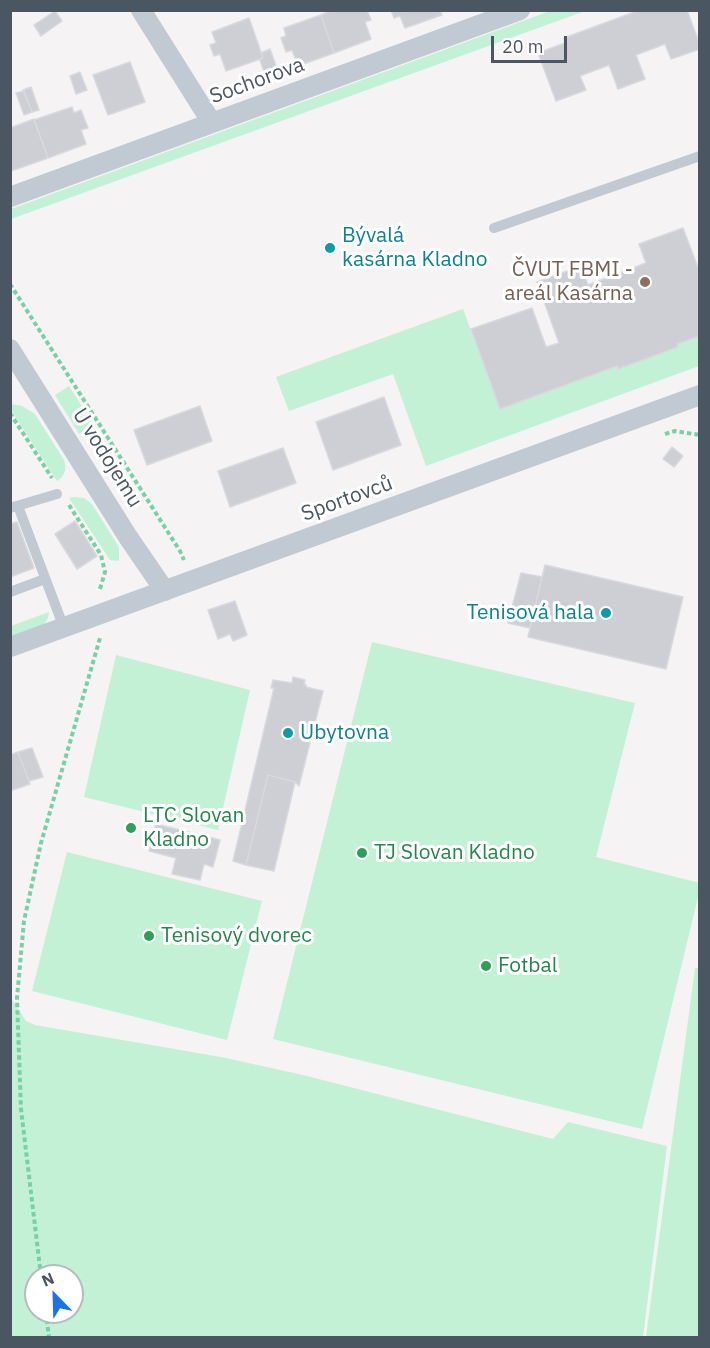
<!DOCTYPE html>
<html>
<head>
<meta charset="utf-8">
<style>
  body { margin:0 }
  #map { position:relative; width:710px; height:1348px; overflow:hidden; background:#f5f3f3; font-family:"IBM Plex Sans",sans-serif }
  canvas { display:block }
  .frame { position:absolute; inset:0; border:12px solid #4a5661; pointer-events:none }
  .north { position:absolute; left:24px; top:1264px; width:60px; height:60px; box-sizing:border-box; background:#fff; border:2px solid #b7bbc0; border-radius:50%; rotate:337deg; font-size:16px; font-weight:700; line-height:24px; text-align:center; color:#4a5661 }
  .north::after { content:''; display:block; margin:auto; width:21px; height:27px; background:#1a73e8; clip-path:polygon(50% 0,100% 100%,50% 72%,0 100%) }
  .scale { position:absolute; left:491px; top:36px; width:76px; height:27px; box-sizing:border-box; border:3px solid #4a5661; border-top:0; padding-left:8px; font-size:18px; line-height:21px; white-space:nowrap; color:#4a5661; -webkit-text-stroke:4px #fff; paint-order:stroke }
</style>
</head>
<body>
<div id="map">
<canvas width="710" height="1348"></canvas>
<div class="frame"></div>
<div class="north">N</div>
<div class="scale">20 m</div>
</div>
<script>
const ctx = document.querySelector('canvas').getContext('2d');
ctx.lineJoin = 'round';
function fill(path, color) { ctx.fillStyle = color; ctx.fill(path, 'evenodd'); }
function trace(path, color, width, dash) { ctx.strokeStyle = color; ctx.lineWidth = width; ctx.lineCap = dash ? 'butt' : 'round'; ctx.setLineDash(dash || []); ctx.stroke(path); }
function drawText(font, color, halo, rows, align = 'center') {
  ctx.font = font + ' "IBM Plex Sans",sans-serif'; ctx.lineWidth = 6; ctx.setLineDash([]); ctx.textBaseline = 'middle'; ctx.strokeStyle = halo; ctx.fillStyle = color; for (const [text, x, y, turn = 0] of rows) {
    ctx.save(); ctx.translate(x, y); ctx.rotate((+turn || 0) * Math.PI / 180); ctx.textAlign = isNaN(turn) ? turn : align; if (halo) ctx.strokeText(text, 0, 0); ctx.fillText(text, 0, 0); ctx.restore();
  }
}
fill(new Path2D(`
  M550,11H585L11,219V209Z
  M463,309L500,409L617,366L678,347L677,344L699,336V366L426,466L393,374L289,411L276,377Z
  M69,386L94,425L79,434L55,395Z
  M11,404L22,406L35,414L64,460C67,469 65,476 57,481L11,410Z
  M74,497L84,498L92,504L119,547V561L110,560L69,498Z
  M49,612L48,618L43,626L11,637V626Z
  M372,642L635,703L596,857L700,883L699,893L642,1129L273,1039Z
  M116,655L250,690L218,830L84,797Z
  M67,852L262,901L227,1040L32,991Z
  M695,968H700L699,1337H646Z
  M11,998L26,1021L35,1025L221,1057L303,1075L553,1139L568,1122L667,1146L643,1337H11ZM36,1276H72V1312H36Z`), '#c3f1d5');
const building = new Path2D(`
  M333,10H367L371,20L365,22L371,39L334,53L321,15Z
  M391,10H440L442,15L405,28L400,16L394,18Z
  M640,10H687L700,45V49L671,59L665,44L636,55L645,79L618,89L609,65L580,76L586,90L556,101L538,53L565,43L564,38Z
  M55,11L62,21L41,36L34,25Z
  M321,15L334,53L298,66L292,50L286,52L281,38L286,36L284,28Z
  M249,18L263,58L226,71L220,54L214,56L210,45L216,43L212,32Z
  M270,49L279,74L266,78L260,60L263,58L261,53Z
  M130,62L145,102L108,115L93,75Z
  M80,72L87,90L76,94L70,76Z
  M31,87L39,110L32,112L23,90Z
  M24,91L32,112L24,115L16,93Z
  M72,107L74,113L81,110L88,128L81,130L86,144L48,158L34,120Z
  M34,119L48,158L11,171L10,128Z
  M683,228L700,273V336L677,344L678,347L618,369L617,366L500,409L471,329L532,308L546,347L559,343L537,282L581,266L588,285L646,263L639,244Z
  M384,397L401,445L333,470L316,422Z
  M200,406L212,441L147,465L134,430Z
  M672,447L683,456L674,467L663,459Z
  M283,448L296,483L230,507L218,471Z
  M75,521L97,556L77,569L55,534Z
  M17,522L34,568L10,577V524Z
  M545,565L683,597L666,669L528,637Z
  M521,573L542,577L530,628L508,623Z
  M235,601L247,635L233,641L230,634L218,639L208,610Z
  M293,677L305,680L304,684L306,685V687L323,691L299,786L295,782L268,775L246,865L233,861L274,688H271L273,680L292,683Z
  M32,748L43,777L29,781L18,752Z
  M18,752L30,784L10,791V755Z
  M268,775L295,782L274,871L246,865Z
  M156,824L220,840L213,867L204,864L200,880L172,874L176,858L149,851Z`);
fill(building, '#cdcfd5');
trace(building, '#d7d9de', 1.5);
trace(new Path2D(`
  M10,284L180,551L184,560
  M10,413L52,478
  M665,434L675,431L700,435
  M69,505L101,555L105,572L100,589L98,590
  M41,1276L21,1109L17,998L24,921L41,843L100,638
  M46,1312L49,1338`), '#7ad0a6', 4, [4.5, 3]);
trace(new Path2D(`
  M494,228L700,156
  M18,506L64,628
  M10,508L57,494
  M10,592L45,579`), '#c1cad2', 10);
trace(new Path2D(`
  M141,10L212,123
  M10,197L520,10
  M10,349L128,537L165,591
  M10,647L700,395`), '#c1cad2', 20);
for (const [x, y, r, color] of [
  [330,248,6,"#0f9aa8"],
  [645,282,6,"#8d6e63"],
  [606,613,6,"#0f9aa8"],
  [288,733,6,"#0f9aa8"],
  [131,828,6,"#2e9e5b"],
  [362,853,6,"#2e9e5b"],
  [149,936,6,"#2e9e5b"],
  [486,966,6,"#2e9e5b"]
]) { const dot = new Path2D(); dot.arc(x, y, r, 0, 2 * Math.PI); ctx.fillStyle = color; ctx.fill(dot); trace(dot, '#fff', 2); }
drawText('21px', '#4a5661', '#fff', [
  ["Sochorova",257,81,-20],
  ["U vodojemu",107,458,58],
  ["Sportovců",347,499,-20]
]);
drawText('21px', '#0d838f', '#fff', [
  ["Bývalá",342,236],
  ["kasárna Kladno",342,260],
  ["Tenisová hala",594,613,"right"],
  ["Ubytovna",300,733]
], 'left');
drawText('21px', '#785e54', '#fff', [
  ["ČVUT FBMI -",633,270],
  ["areál Kasárna",633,294]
], 'right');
drawText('21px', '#27864d', '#fff', [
  ["LTC Slovan",143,816],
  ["Kladno",143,840],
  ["TJ Slovan Kladno",374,853],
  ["Tenisový dvorec",161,936],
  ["Fotbal",498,966]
], 'left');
</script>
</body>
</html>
